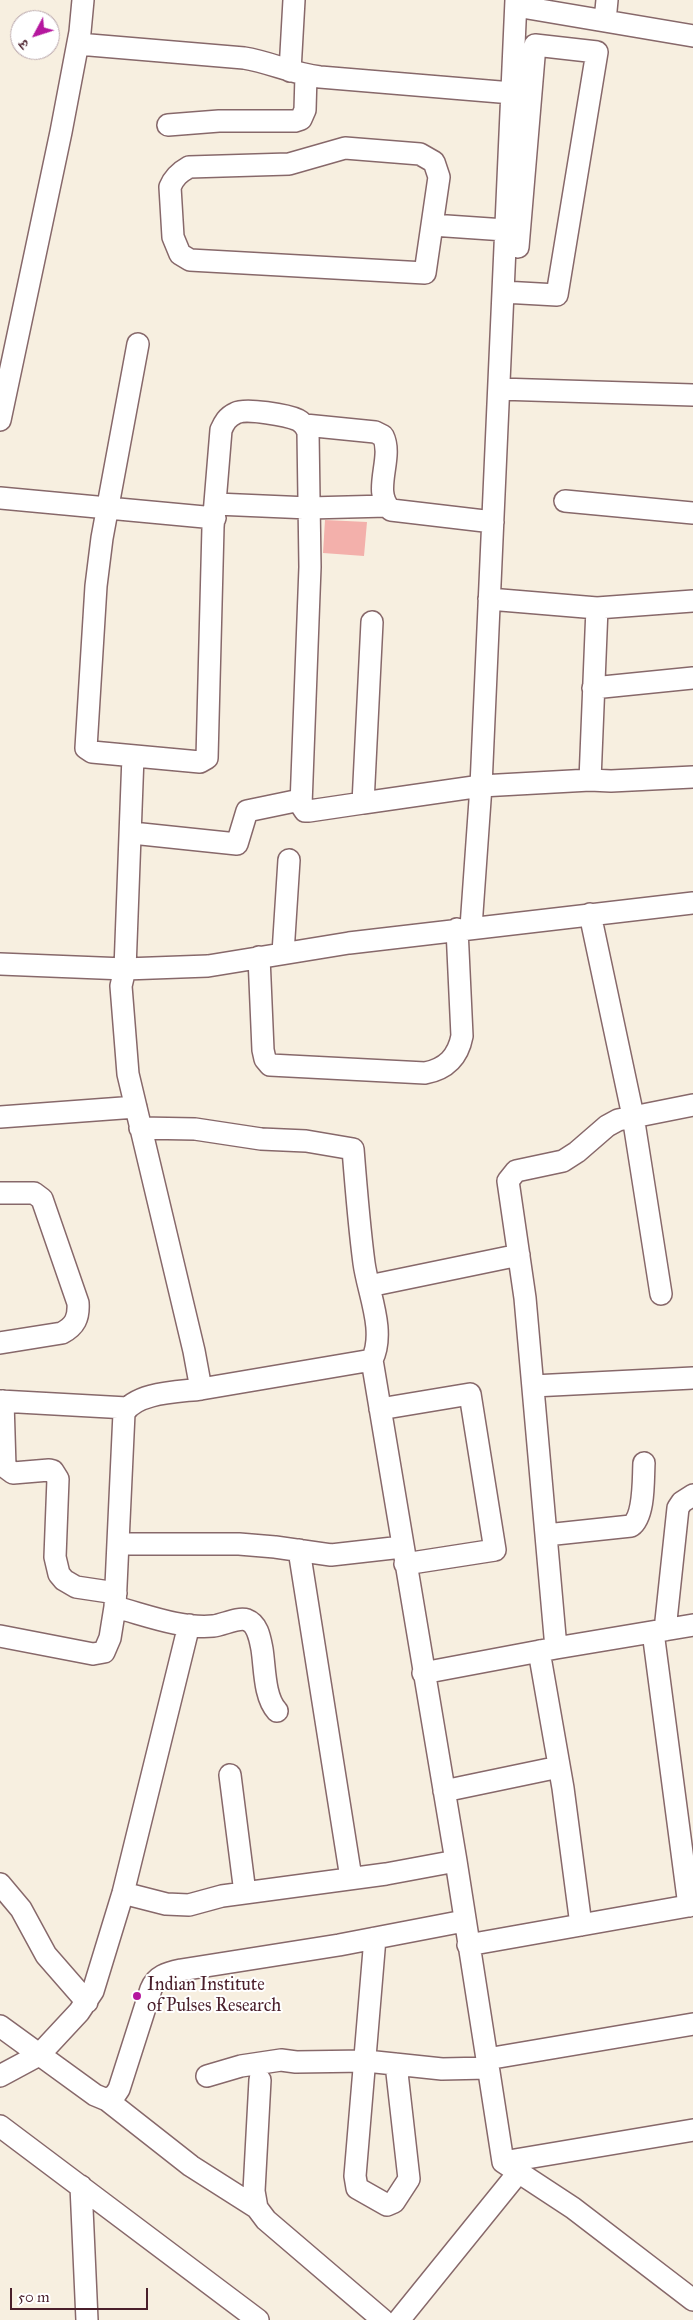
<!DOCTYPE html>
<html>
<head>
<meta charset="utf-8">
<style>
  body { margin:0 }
  #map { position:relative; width:693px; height:2320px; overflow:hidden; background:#f7efe0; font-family:"IM FELL Great Primer","Noto Serif Devanagari",serif }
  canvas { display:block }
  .north { position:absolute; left:10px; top:10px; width:50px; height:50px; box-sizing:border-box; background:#fff; border:1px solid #b7a5aa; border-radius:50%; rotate:230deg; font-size:14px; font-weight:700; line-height:20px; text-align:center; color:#4a1f2b }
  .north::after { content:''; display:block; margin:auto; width:18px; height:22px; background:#b5179e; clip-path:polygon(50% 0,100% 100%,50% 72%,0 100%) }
  .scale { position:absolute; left:10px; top:2288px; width:138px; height:22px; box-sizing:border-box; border:2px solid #4a1f2b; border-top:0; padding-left:6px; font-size:15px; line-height:18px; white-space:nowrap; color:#4a1f2b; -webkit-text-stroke:4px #fff; paint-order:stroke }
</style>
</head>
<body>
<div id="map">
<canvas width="693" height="2320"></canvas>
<div class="north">उ</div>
<div class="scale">50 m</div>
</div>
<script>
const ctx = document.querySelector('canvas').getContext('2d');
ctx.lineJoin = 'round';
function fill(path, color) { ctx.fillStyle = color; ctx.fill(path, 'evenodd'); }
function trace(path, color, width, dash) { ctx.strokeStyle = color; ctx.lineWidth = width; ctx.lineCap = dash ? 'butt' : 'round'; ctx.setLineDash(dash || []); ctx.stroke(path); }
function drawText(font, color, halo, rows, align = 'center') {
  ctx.font = font + ' "IM FELL Great Primer",serif'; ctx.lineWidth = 4; ctx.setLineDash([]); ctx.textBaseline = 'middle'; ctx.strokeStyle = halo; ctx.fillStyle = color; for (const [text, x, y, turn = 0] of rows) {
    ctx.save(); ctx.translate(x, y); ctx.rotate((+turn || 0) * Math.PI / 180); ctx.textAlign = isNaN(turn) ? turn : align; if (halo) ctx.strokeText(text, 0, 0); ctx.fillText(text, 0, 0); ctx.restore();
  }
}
fill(new Path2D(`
  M325,520L367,522L364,556L323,553Z`), '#f3b0ab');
const minor = new Path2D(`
  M516,6L693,36
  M605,21L607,0
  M78,44L244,58C270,62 293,74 320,77L512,93
  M290,71L294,0
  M168,125L219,121H295L301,119L305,110L306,75
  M345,148L420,154L434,162L439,177L425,273L190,260L180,254L173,237L170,187C174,177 180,172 189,167L289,164Z
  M432,225L505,230
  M503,292L557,295L597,52L535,45L518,247
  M138,344L102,538L96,586L86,748L92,752L200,762L207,758L213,527L221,430C224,423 227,417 236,413C246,408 287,415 298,420C304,423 306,427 308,432L310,567L301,805L305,811H309L363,803
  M499,389L693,395
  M0,420L61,132L80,32L83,0
  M305,425L375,432L383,436C394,458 371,492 391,510L493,522
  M0,498L215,518
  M565,501L693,513
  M216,504L309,508L387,506
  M489,599L597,608
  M693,601L597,608L590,780L611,781L693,777
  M372,622L363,803L481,786L590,780
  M593,688L693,678
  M133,756L125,969L121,986L128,1074L194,1351L201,1389L372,1360C386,1331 368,1293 364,1263C359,1225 356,1187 353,1149L306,1141L261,1139L195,1129L140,1128
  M132,833L237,844L247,811L300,800
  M590,914L633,1116L661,1294
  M471,927L481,786L516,0
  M283,953L289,860
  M259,957L263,1050L265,1059L270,1065L425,1073C446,1069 458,1057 462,1036L457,929
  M0,964L125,969L208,966L349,943L693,903
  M0,1117L136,1107
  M0,1193H34L42,1199L78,1303C79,1318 75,1326 62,1333L0,1343
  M369,1286L519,1255
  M372,1360L456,1861L487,2059
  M533,1386L693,1378
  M0,1401L127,1408
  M3,1401L5,1467L13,1473L49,1470L53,1471L58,1479L55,1557L59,1574L64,1580L76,1587L116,1593
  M380,1409L470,1394L495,1550L405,1564
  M546,1535L631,1526C645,1516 643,1479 644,1463
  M118,1544H239L275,1547L331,1555L402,1547
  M299,1550L351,1878
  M115,1607C146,1615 181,1629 213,1626C223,1625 238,1617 247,1620C258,1624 260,1639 262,1649C265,1668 264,1697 277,1711
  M665,1630L678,1508L682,1502L693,1495
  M653,1632L689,1906
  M0,1636L93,1654L104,1652L110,1638L115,1607L124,1413C136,1392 179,1392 201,1389
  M556,1648L525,1298L508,1181L516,1171L563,1161L577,1152L607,1126L618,1120L693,1105
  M539,1651L563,1788L581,1925
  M423,1673L556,1648L693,1625
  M230,1775L245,1893
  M444,1791L559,1767
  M0,1884L21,1909L46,1955L87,2002
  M123,1893L166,1904L189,1905L222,1896L386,1874L456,1861
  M375,1938L355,2176L357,2188L387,2205L394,2202L409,2179L396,2064
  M468,1945L693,1905
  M693,2024L487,2059L503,2162L573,2208L693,2300
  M0,2026L95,2095L107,2100L115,2095L119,2089L151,1989C156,1976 167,1973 181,1970L339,1945L464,1921
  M0,2076L39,2055L79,2012L93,1991L123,1893L189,1625
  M207,2076L241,2066L281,2060L296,2062L366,2061L442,2069L488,2068
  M260,2080L254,2191L257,2208L266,2220L383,2320
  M107,2100L191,2166L257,2208
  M0,2126L258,2320
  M503,2162L693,2130
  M81,2186L87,2320
  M399,2320L518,2173`);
trace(minor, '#87686a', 24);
trace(minor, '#fff', 21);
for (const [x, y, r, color] of [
  [137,1996,5,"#b5179e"]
]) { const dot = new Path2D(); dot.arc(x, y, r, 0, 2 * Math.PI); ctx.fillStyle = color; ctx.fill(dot); trace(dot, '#fff', 2); }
drawText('18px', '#4a1f2b', '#fff', [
  ["Indian Institute",147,1986],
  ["of Pulses Research",147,2007]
], 'left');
</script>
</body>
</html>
